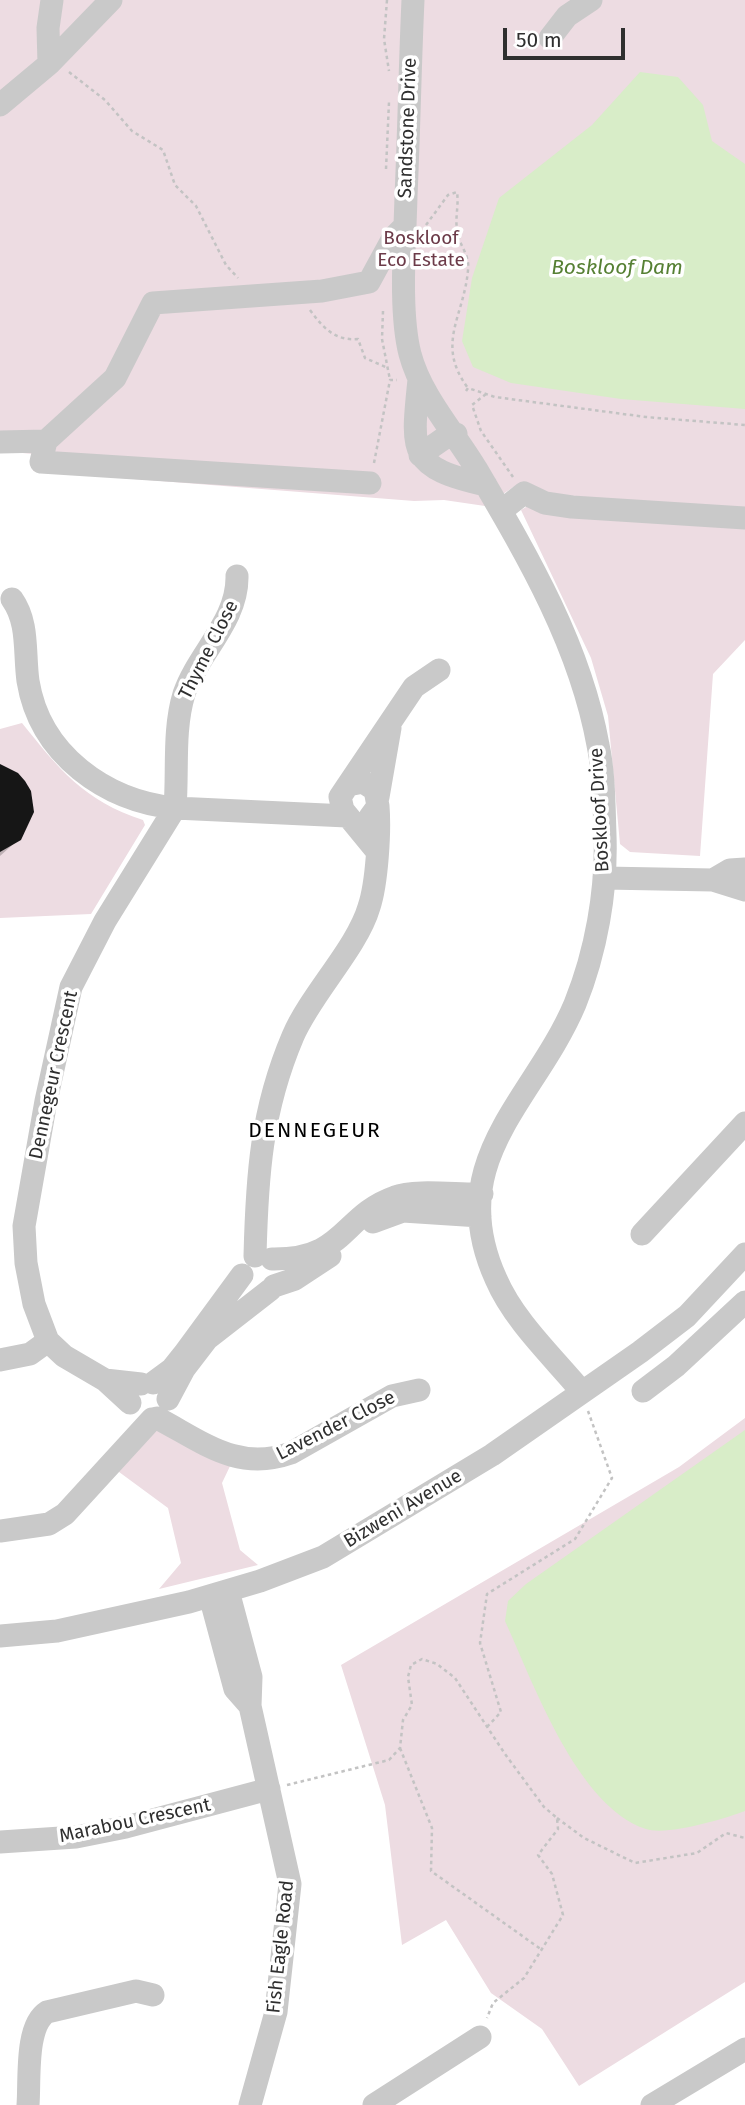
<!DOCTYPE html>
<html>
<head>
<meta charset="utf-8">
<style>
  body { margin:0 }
  #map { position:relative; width:745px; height:2105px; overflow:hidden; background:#fff; font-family:"Fira Sans",sans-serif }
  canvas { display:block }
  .scale { position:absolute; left:503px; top:28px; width:122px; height:32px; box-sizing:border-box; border:4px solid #2f2f2f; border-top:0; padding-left:9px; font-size:21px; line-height:24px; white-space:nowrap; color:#2f2f2f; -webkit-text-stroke:5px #fff; paint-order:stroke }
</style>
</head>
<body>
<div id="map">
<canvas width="745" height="2105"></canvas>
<div class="scale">50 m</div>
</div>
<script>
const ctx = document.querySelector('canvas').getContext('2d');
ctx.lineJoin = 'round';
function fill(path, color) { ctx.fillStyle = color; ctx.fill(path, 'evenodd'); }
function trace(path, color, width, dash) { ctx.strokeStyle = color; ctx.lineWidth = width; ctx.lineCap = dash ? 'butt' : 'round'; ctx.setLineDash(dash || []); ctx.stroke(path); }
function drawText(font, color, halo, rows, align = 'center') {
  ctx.font = font + ' "Fira Sans",sans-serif'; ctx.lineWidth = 7; ctx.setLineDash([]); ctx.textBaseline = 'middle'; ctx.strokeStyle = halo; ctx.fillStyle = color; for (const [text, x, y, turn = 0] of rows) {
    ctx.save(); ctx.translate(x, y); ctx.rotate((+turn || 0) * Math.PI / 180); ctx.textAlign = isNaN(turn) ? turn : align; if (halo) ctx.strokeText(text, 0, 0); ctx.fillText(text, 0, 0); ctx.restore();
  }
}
fill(new Path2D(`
  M0,0H745V640L713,674L700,856L630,852L620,844L608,716L591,658L521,510L531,504L515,486L485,506L444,500L414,501L33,471V454L0,451Z
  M22,723C59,769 84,801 143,820L145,825L91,914L0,918V729Z
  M745,1418V1982L579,2086L542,2029L491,1993L446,1920L402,1945L385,1805L341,1665L679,1467Z
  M158,1428L231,1464L222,1483L240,1550L258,1565L159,1589L181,1563L168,1508L115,1469Z`), '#eddce2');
fill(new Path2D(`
  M640,72L678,77L703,105L712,141L745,164V409L621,399L511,383L473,367L462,341L472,278L499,198L592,125Z
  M745,1430V1811C724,1819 667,1836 646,1829C577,1807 533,1682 505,1621L508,1601L526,1584Z`), '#d8edc8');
fill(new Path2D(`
  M0,767L19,839L0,856Z`), '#0003');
fill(new Path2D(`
  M0,764L18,773L25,781L31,791L34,812L21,840L0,852Z`), '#161616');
trace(new Path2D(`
  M387,0L384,39L389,71
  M69,72L105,100L132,131L163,150L175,185L196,206L226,265L238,278
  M386,169L389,102
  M426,225L448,195L457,192C459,205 455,217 457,230C458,244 470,254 468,270C464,317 435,344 468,388
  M310,310C323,328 335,341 358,339L365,358L388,368
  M383,311L382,339L390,380
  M466,391L468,388L495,397L646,417L745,425
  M486,394L472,405L481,431L513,477
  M374,463L390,380H397
  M487,1727L501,1712L480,1643L487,1594L575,1539L612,1478L588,1411
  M400,1748L432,1828L431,1871L542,1950
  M287,1785L389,1760L400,1748L403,1720L412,1705L408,1677L411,1665L422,1659L437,1664L455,1678L505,1754L544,1807L557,1818L558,1829L538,1855L552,1874L563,1915L524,1978L493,2003L487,2018
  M557,1818L584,1838L635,1863L697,1853L726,1833L745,1838`), '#c3c3c3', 2.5, [3.5, 3.5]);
trace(new Path2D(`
  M413,0C410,65 409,130 406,196C405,241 399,311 410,354C421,396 455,433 477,470C528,557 580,645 598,745C604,773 604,805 605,835C607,891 596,952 575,1004C534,1101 442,1160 496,1279C514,1321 553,1357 582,1392
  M550,38L567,16L591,0
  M49,64L111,0
  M0,105L49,64L48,28L52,0
  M419,380C411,455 409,467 486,485
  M46,441L41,462L370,483
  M0,442L46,441L115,378L153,303L322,291L369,282L393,238L405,226
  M420,455L443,439L456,434
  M501,511L524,493L545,503L572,507L745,518
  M12,599C29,623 24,652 28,681C40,755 106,801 175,808C178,771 173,730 184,694C198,653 238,621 237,576
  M348,785L414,687L439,670
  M378,797L390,728
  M370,817L378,806L375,790L363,782L348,785L340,797L343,810L375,849
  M604,878L713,880L745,890
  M713,880L730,870L745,869
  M373,1222L403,1211L480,1216
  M642,1234L745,1123
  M255,1256C257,1176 261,1111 293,1036C311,994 357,948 369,907C377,883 380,831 378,806
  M272,1259C346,1260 341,1216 395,1197C415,1189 459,1195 482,1194
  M274,1286L295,1279L330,1256
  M0,1360L30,1354L48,1341
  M105,1380L141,1384
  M153,1383L172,1369L184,1354L242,1275
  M643,1391L676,1366L745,1302
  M168,1399L184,1369L207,1339L270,1290
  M130,1403L105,1380L64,1356L48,1341L34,1304L26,1263L24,1226L46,1101L71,987L105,921L175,808L347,816
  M157,1418C203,1442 237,1472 291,1453L392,1396L419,1390
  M0,1531L49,1524L65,1514L152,1419
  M228,1591L251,1677L250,1706L290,1884L276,2012L250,2105
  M210,1596L235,1689L250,1706
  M0,1636L57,1631L189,1602L260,1581L323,1557L492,1455L640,1352L687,1316L745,1254
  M0,1842L76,1837L126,1827L269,1789
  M28,2105C30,2080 25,2026 47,2012L136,1991L153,1995
  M374,2105L480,2037
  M652,2105L745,2049`), '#c9c9c9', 23);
drawText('19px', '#2f2f2f', '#fff', [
  ["Sandstone Drive",408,128,-88],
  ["Thyme Close",209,650,-63],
  ["Boskloof Drive",600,810,-93],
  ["Dennegeur Crescent",54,1075,-78],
  ["Lavender Close",336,1426,-27],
  ["Bizweni Avenue",403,1509,-31],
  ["Marabou Crescent",135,1821,-12],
  ["Fish Eagle Road",281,1947,-84]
]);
drawText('19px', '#6c3b49', '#fff', [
  ["Boskloof",421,239],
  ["Eco Estate",421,261]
]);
drawText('italic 21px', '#568034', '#fff', [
  ["Boskloof Dam",617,268]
]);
ctx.letterSpacing = '2px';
drawText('21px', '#000', '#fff', [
  ["DENNEGEUR",315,1131]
]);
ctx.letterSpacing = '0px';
</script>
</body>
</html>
